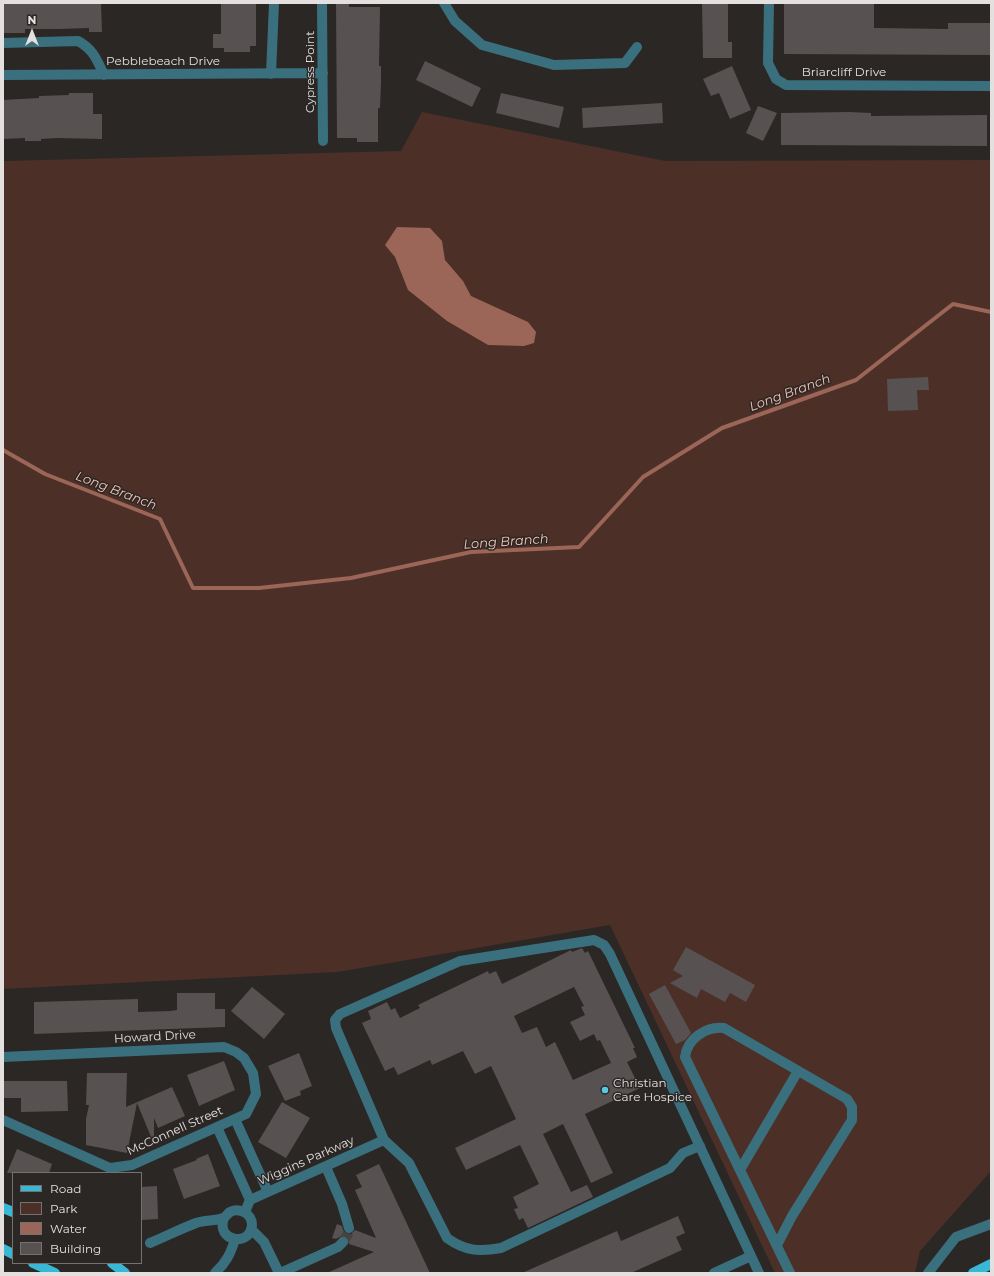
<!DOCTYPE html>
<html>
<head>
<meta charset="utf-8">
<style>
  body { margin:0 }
  #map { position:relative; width:994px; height:1276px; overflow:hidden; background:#2b2725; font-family:Montserrat,sans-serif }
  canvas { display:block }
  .frame { position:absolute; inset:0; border:4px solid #e3e0df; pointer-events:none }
  .legend { position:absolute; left:12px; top:1172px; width:130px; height:92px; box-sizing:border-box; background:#2b2725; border:1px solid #75716f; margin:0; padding:5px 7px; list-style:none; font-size:12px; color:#e3e0df }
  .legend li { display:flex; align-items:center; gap:8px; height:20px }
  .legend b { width:20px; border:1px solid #75716f }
  .north { position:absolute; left:12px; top:12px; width:40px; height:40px; -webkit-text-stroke:3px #2b2725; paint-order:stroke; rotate:0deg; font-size:11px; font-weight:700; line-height:16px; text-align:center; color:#e3e0df }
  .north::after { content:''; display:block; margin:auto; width:14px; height:18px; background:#e3e0df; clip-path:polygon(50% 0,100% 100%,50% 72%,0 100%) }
</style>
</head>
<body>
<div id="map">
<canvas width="994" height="1276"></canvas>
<div class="frame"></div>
<ul class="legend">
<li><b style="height:5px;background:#38b8d4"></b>Road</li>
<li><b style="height:11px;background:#4c2f27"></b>Park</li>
<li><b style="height:11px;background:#9b6557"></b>Water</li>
<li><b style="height:11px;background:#575251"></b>Building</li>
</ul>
<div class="north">N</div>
</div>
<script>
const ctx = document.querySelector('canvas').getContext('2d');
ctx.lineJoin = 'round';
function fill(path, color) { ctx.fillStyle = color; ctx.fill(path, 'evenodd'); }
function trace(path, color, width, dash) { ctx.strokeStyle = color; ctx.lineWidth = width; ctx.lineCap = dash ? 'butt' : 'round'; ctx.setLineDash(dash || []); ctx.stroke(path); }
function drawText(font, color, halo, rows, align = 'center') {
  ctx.font = font + ' Montserrat,sans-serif'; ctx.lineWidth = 3; ctx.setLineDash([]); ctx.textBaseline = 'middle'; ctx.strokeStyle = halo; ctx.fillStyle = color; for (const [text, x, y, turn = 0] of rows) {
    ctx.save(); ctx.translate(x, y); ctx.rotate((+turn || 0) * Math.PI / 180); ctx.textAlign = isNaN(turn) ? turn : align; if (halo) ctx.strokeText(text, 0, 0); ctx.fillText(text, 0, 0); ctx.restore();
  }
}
fill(new Path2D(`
  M422,112L665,161L991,160V1171L920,1251L915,1273H775L610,925L338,972L3,989V161L401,151Z`), '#4c2f27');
fill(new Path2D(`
  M397,227L430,228L442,241L445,260L463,281L471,296L528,322L536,332L534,343L524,346L488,345L447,321L408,290L395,257L385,245Z`), '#9b6557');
trace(new Path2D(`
  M3,450L45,474L160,519L193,588H259L351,578L471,552L579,547L643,477L722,428L856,380L953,304L991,312`), '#9b6557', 4);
fill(new Path2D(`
  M3,3H101L102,32H89V28L59,29H25V33H3Z
  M221,3H256V46H250V52H224V48H213V34H221Z
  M336,3H349V7H380L379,66H381V83L380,108H378V142H357V138H337Z
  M702,3H728V42H732V58H703Z
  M784,3H874V28L948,29V23H990V55L784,54Z
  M425,61L481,88L472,107L416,80Z
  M732,66L751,110L730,119L719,93L711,96L703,79Z
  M69,93H93V114H102V139L57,138L41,139V141H25V138L3,139V100L39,98V96L69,95Z
  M501,93L564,107L559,128L496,113Z
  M662,103L663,123L583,128L582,108Z
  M758,106L777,113L763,141L746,133Z
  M849,112L871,113V116L987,115V146L781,145V113Z
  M928,377L929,390H917L918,410L888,411L887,379Z
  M686,947L755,985L746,1002L730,993L725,1002L701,989L697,998L670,983L683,976L673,970Z
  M582,948L585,953L588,951L635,1048H633L637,1057L627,1062L640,1088L585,1114L613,1173L591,1183L563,1124L543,1134L571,1192L587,1185L593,1197L528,1228L523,1218L519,1220L514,1209L518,1208L513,1197L539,1184L520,1145L466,1170L455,1148L516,1119L491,1066L475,1074L463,1051L432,1065L430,1060L398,1075L394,1067L385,1071L362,1023L371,1019L368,1011L387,1002L391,1010L395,1008L400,1018L420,1008L418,1005L488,971L489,974L496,971L502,984L571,950L572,952ZM574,987L584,1006L581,1007L585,1015L570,1022L580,1041L594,1034L597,1041L600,1040L611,1063L573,1080L555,1042L546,1047L537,1027L522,1033L514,1016Z
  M665,985L691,1033L685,1040L676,1044L649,994Z
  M252,987L285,1014L264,1039L231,1011Z
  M177,993H215V1009H225V1027L34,1034V1002L138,999V1012L170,1011L177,1010Z
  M299,1053L312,1086L300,1091L301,1095L285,1101L268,1066Z
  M224,1061L235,1090L199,1106L187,1075Z
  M87,1073H127L126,1107L172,1087L185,1116L158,1128L154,1118V1144L137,1103L127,1153L86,1145V1119L89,1105H86Z
  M3,1081H67L68,1111L21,1112V1098H3Z
  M282,1102L310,1118L286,1158L258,1142Z
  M17,1149L52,1164L49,1173H7Z
  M208,1154L220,1186L184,1199L173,1169L197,1160L196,1159Z
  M379,1164L430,1273H327L374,1252L349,1244V1240L345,1236H341L336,1239L332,1238L337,1224L342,1226L344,1232L347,1234H351L355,1230L376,1238L355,1190L362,1187L356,1175Z
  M157,1186L158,1219L141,1220V1187Z
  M678,1216L685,1233L676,1237L682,1250L631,1273H522L617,1231L621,1241Z`), '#575251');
trace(new Path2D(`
  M343,1242L348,1234L349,1228`), '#474341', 10, [10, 5]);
trace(new Path2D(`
  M322,3L323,141
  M444,3L455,21L482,45L554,65L625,63L637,47
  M769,3L768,63L776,79L786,85L991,86
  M3,43L78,41C93,49 97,60 104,75
  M271,74L274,3
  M3,75L323,73
  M3,1057L224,1047L236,1052L244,1058L253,1073L256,1094L246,1114L132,1165L110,1168L3,1120
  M235,1119L268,1192
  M217,1127L250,1200
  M700,1146L683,1153L670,1168L501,1248C479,1252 465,1251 447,1238L409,1163L384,1140L336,1028L335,1020L340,1014L460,961L594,940L604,945L610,954L759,1273
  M326,1167L342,1204L349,1228
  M740,1170L798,1071
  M245,1212L250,1200L384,1140
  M251,1229L264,1242L279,1273
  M150,1243C165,1237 180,1229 196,1223C205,1220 215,1221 223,1218C226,1217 227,1214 230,1212C240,1207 252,1214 252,1225C251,1247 215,1242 224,1218
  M777,1245L792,1216L852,1120V1107L847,1099L724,1028C706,1026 687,1039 685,1057C720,1129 755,1201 790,1273
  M215,1273C226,1263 231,1253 235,1239
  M280,1273L338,1247L343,1242
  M714,1273L751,1256
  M928,1273L956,1237L991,1224`), '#3a707d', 10);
trace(new Path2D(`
  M3,1208L13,1212
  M3,1249L13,1254
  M33,1263L55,1273
  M112,1263L125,1273
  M973,1273L991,1264`), '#38b8d4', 10);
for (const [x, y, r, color] of [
  [605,1090,4,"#58c9e3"]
]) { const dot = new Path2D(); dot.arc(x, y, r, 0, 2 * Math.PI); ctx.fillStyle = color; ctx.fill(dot); trace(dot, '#2b2725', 1.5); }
drawText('12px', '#e3e0df', '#2b2725', [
  ["Pebblebeach Drive",163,61],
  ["Cypress Point",310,72,-90],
  ["Briarcliff Drive",844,72],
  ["Howard Drive",155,1037,-3],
  ["McConnell Street",175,1131,-24],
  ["Wiggins Parkway",306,1161,-24]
]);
drawText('12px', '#e3e0df', '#2b2725', [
  ["Christian",613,1083],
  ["Care Hospice",613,1097]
], 'left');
drawText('italic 13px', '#f7c3b6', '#2b2725', [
  ["Long Branch",790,393,-20],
  ["Long Branch",116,491,21],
  ["Long Branch",506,542,-4]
]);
</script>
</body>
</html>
